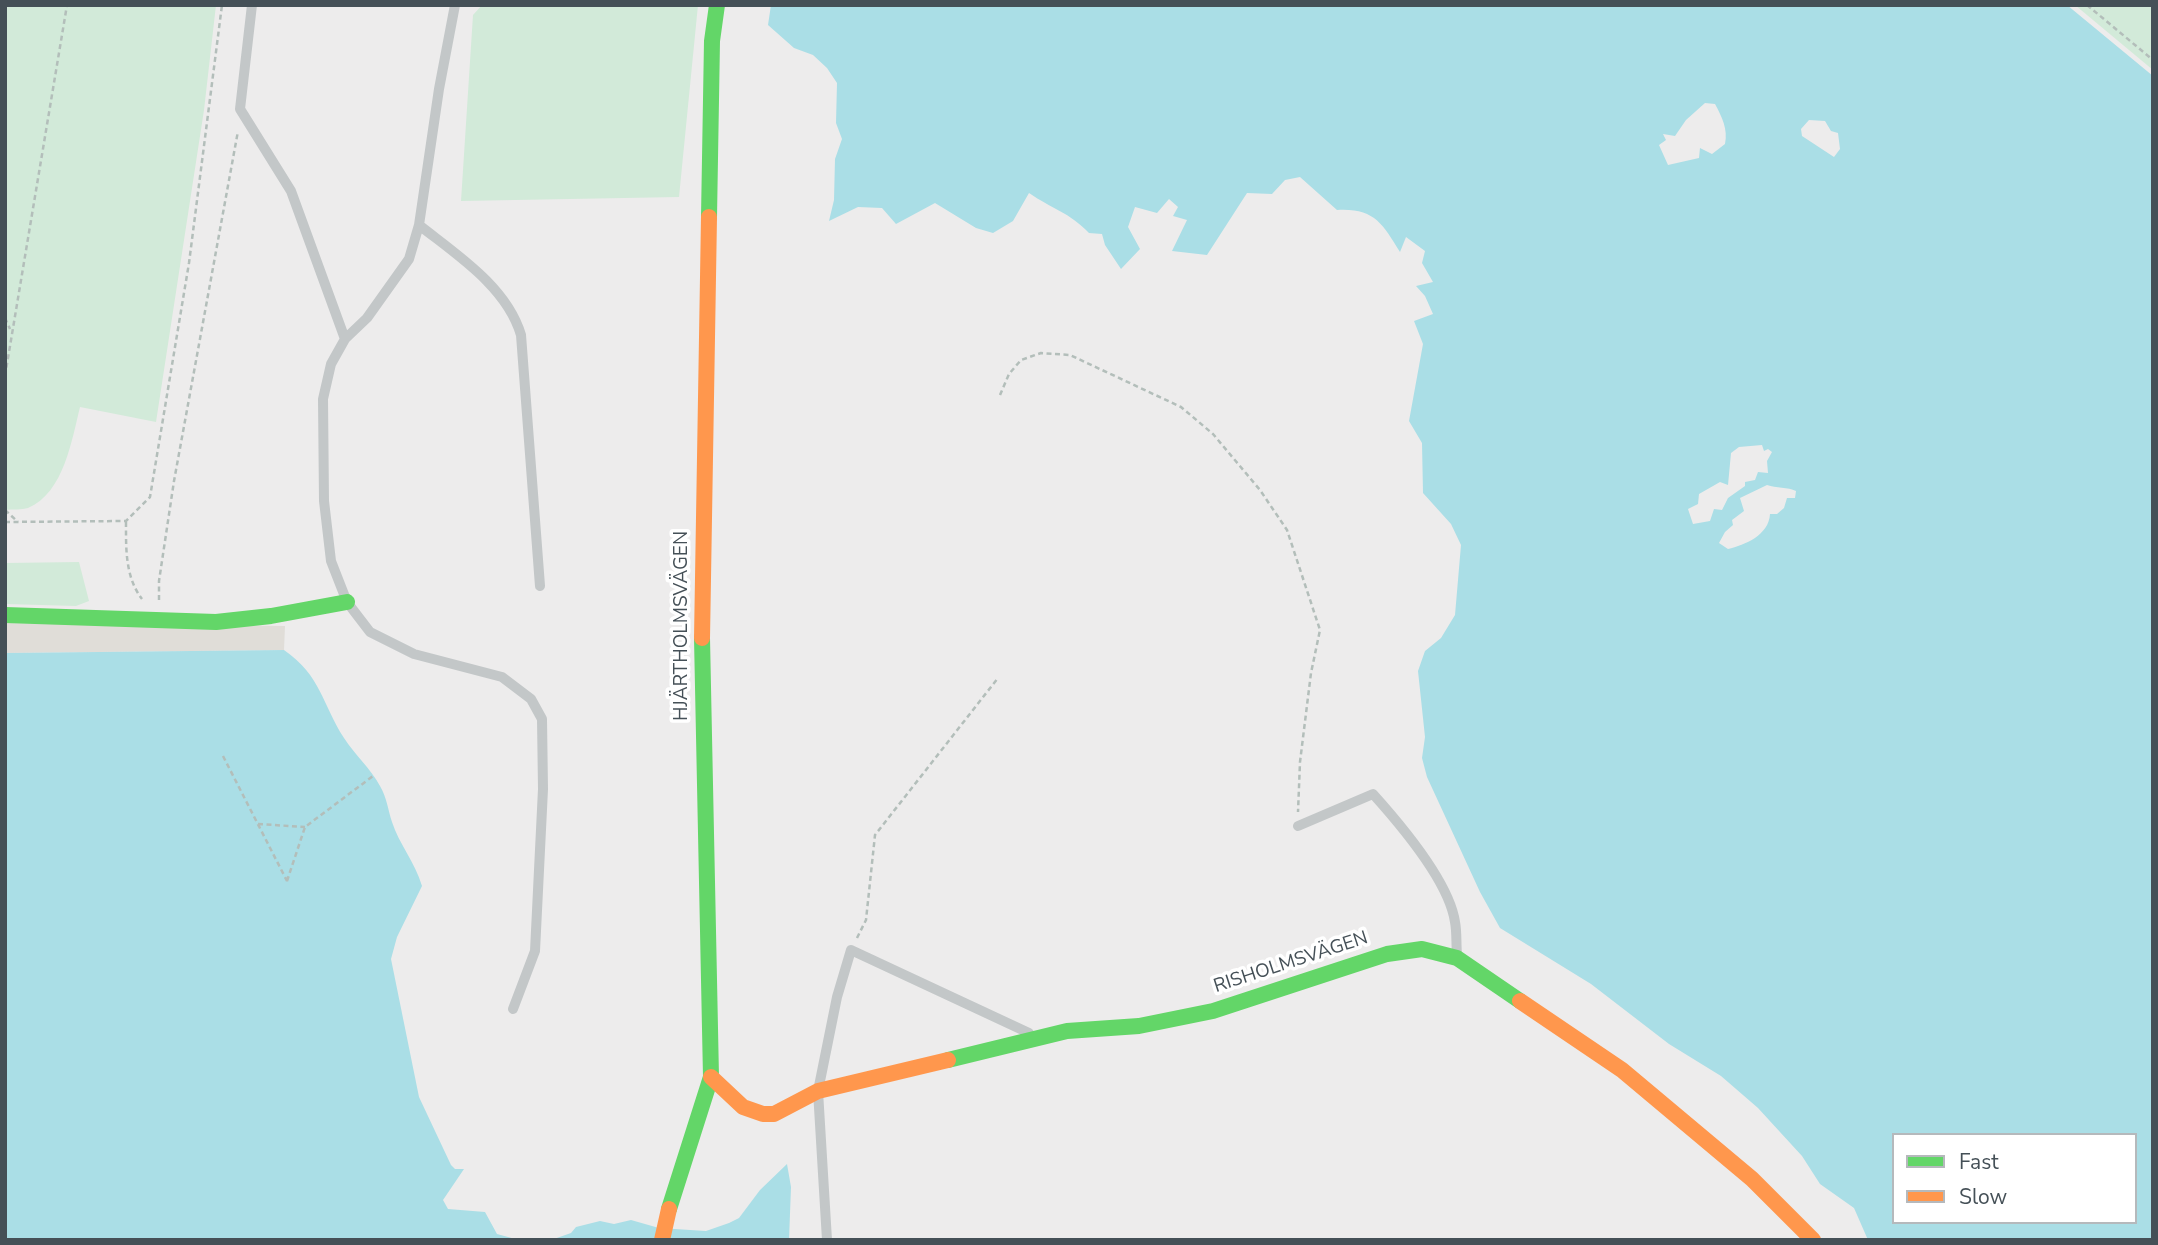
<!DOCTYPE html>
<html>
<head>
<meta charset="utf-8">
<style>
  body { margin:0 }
  #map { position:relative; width:2158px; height:1245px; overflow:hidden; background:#edecec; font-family:"Nunito Sans",sans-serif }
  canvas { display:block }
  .frame { position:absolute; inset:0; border:7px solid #455057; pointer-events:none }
  .legend { position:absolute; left:1892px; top:1133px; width:245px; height:91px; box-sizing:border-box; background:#fff; border:2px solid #b5b9bc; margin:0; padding:9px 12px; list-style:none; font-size:21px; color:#455057 }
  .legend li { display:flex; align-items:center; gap:14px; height:35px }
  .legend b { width:35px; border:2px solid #b5b9bc }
</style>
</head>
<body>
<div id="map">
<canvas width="2158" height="1245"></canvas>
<div class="frame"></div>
<ul class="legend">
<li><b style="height:9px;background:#63d668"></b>Fast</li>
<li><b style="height:9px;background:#ff974d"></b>Slow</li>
</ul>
</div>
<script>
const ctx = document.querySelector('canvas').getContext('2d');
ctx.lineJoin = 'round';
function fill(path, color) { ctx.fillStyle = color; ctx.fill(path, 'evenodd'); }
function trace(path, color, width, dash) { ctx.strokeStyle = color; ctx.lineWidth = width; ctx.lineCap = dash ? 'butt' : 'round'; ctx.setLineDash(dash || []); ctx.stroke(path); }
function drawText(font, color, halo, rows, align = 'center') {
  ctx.font = font + ' "Nunito Sans",sans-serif'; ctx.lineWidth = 7; ctx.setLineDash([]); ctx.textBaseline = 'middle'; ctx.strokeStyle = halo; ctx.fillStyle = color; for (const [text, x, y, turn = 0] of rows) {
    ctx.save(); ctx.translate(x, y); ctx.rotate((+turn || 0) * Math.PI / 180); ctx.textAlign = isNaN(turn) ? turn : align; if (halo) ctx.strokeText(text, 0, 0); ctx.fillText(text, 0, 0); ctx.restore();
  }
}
fill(new Path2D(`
  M5,5H216L204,110L156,422L80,407C72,439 64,493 28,508C22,510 12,509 5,510Z
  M482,5H698L679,197L461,201L473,15Z
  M2075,5H2153V70Z
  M79,562L89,601L76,606L5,604V563Z`), '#d2ead9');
fill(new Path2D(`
  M5,623L285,626L284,650L5,653Z`), '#e0ddd8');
fill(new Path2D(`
  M771,5H2067L2153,76V1240H1868L1854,1208L1820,1184L1802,1156L1758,1108L1721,1076L1669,1044L1591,984L1500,928L1480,892L1427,777L1422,758L1425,737L1418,671L1425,651L1441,638L1455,615L1461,545L1451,524L1423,493L1422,443L1409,421L1423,344L1414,321L1433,314L1425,296L1416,286L1433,282L1422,263L1425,251L1406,237L1400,252C1382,223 1374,208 1337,210L1300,177L1285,180L1272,194L1247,193L1207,255L1172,251L1187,220L1173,216L1178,207L1169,199L1157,213L1135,207L1128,227L1140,249L1121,269L1105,245L1102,234L1089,233C1069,212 1052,209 1029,193L1013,221L993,233L976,228L935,203L896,224L882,208L858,207L829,221L834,200L835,159L842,139L836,123L837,83L827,68L813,55L794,48L768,25ZM1705,103L1715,104C1722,117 1728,129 1725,144L1712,154L1700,148L1699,158L1668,165L1659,145L1666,140L1663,134L1675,136L1686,120ZM1809,120L1825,121L1831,131L1838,133L1840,149L1834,157L1802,136L1801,129ZM1762,445L1764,451L1768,449L1772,452L1767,461L1768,473L1758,472L1755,480L1745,482V486L1728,498L1722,510L1714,509L1710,521L1693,524L1688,509L1698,504L1699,494L1720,482L1728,485L1731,453L1739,447ZM1767,485C1776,488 1788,487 1796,491L1795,498H1787L1784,508L1777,514H1770C1769,535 1745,545 1728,549L1719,543L1725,532L1733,525L1732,520L1744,511L1740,498ZM1894,1135H2135V1222H1894Z
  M284,650C322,677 321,702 344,738C355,755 371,769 380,786C387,798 388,810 392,822C399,844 415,862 422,886L397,937L391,959L419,1097L451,1165L455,1169H464L443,1200L448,1209L485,1212L497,1234L519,1240H5V653Z
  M787,1164L791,1187L789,1240H551L571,1233L576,1227L600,1221L614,1224L631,1220L659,1228L706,1231L729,1223L739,1218L760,1190Z`), '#aadee6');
trace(new Path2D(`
  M2087,5L2153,60
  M5,318L10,329
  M5,376L67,5
  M1000,395L1009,374L1021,360L1041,353L1070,355L1181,407L1213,434L1260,490L1287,530L1320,630L1311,673L1300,762L1298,812
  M5,510L18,522
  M5,522L126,521L150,497L189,263L222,5
  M126,522C126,548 125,577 142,599
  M159,600V581L174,481L238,131
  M223,756L287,881
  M258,824L305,827
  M287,881L305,827L373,776
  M857,938L866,920L875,835L998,678`), '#b3beba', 2.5, [5, 3.5]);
trace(new Path2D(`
  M252,5L240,109L291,191L345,339
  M455,5L439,89L419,225L409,259L367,318L345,339L331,364L323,399L324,501L331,561L347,602L370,632L414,654L502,677L531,699L542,719L543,789L535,951L513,1009
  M419,225C457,255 507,287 521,335L540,586
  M1298,826L1373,794C1400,824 1449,881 1455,922C1457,932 1456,944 1457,954
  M827,1240L818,1091L837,997L851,950L1029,1033`), '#c3c7c8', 10);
trace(new Path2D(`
  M709,217L712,41L717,5
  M5,615L216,622L271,616L347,602
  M948,1060L1067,1031L1139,1026L1213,1011L1387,954L1422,949L1457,958L1520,1001
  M669,1209L711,1077L702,638`), '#63d668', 16);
trace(new Path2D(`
  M702,638L709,217
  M1520,1001L1622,1070L1752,1179L1813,1240
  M711,1077L743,1107L763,1114H774L818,1091L948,1060`), '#ff974d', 16);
trace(new Path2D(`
  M662,1240L669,1209`), '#ff974d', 16);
drawText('19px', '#455057', '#fff', [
  ["HJÄRTHOLMSVÄGEN",682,626,-90],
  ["RISHOLMSVÄGEN",1291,963,-18]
]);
</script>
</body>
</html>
